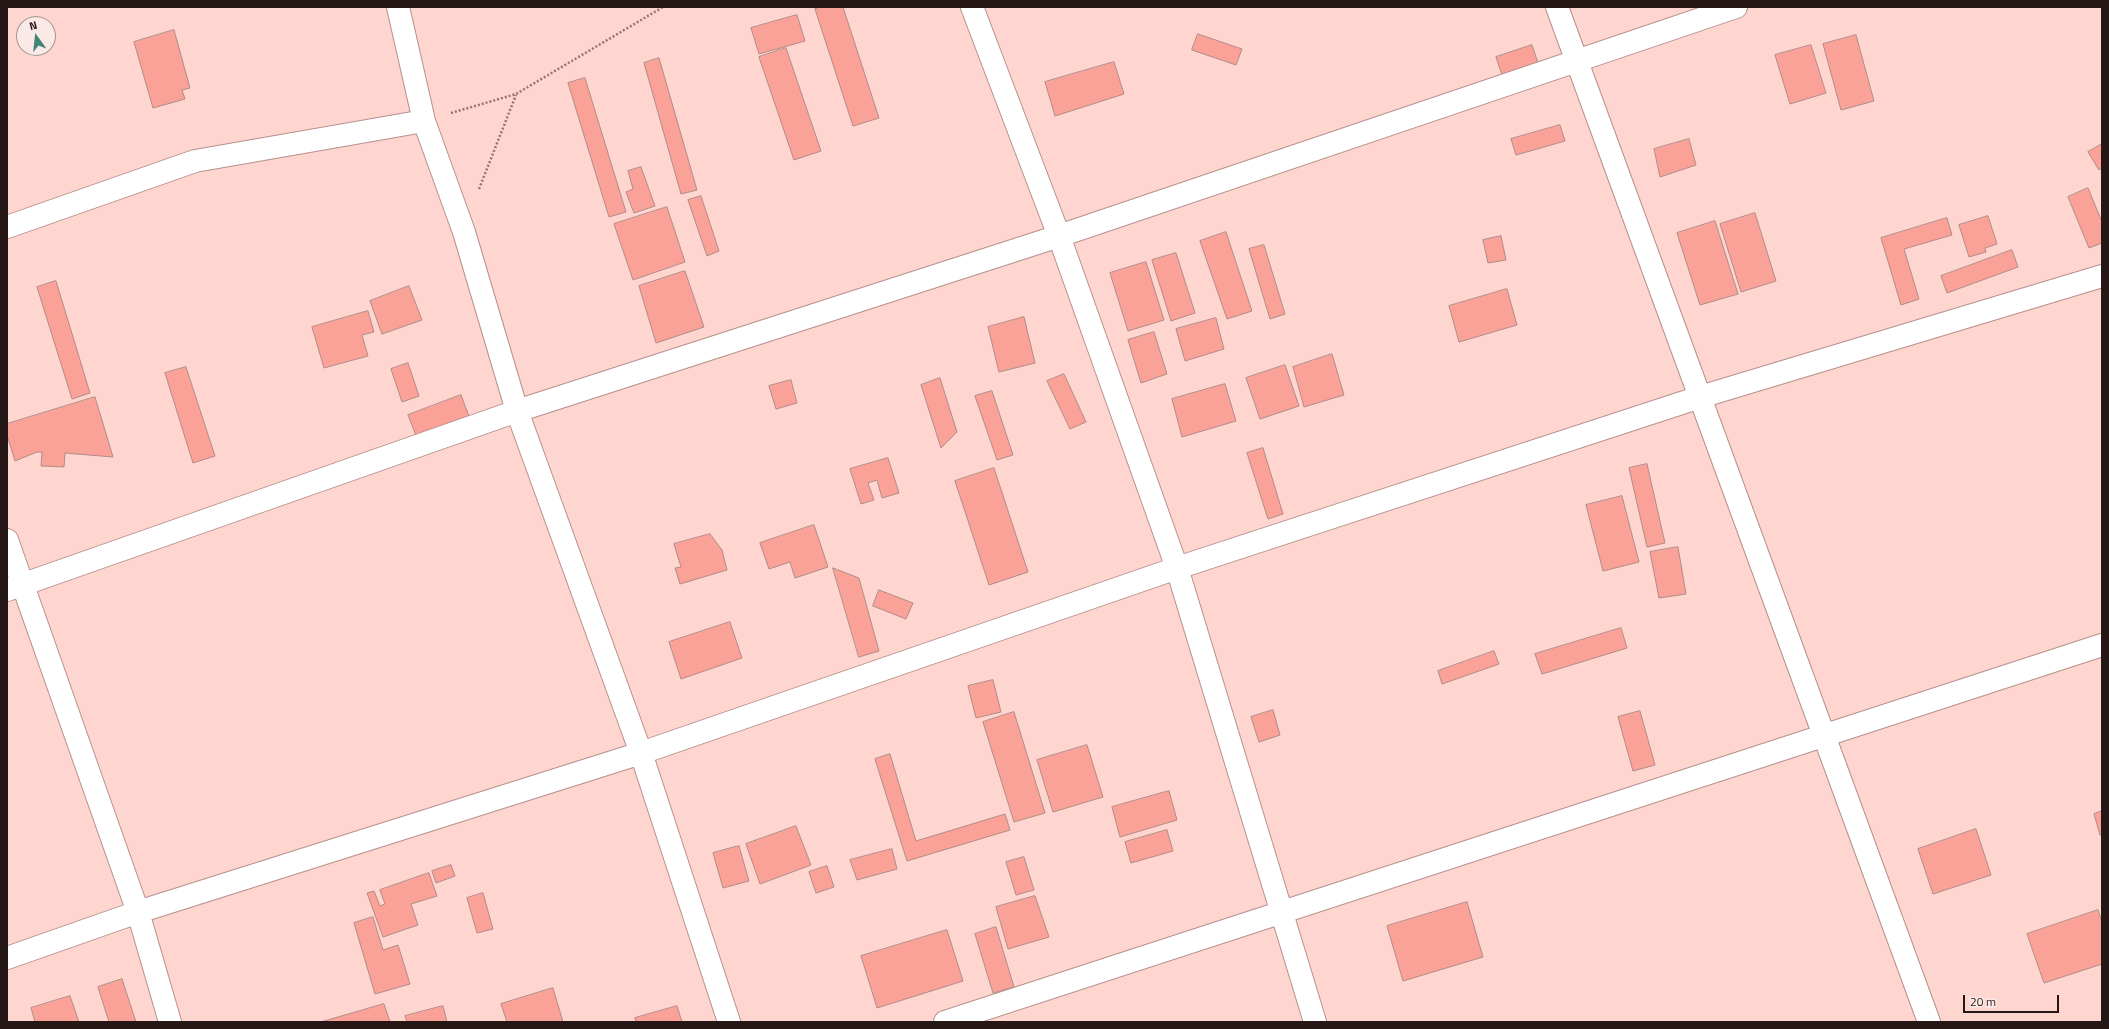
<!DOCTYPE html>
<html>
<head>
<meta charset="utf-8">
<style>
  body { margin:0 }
  #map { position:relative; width:2109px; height:1029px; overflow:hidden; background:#ffd5d0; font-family:"Titillium Web",sans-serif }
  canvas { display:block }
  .frame { position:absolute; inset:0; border:8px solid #251715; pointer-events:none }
  .north { position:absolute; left:16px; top:16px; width:40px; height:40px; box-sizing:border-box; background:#fae9e7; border:1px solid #a59593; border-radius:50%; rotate:345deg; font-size:11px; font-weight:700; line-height:16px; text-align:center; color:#251715 }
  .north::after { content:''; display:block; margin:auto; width:14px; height:18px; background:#448575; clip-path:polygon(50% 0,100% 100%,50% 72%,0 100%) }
  .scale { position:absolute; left:1963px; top:995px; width:96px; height:18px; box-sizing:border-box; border:2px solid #251715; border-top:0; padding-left:5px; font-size:12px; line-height:14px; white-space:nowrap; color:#251715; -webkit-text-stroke:3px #fae9e7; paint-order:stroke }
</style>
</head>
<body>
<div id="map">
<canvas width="2109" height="1029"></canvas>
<div class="frame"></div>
<div class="north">N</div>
<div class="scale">20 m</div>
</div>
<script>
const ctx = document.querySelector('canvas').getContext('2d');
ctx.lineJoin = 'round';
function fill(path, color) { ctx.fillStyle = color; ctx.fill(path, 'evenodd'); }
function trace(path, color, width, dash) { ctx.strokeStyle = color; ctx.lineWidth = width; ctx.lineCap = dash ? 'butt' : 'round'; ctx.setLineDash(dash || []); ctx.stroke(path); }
const building = new Path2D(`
  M822,7H843L879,118L853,126L815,9Z
  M797,15L805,41L759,54L751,28Z
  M174,30L190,88L182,90L185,99L153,108L134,42Z
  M1198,34L1242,49L1236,65L1192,50Z
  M1856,35L1874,101L1841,110L1823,44Z
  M1532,45L1538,63L1502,75L1496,57Z
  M1811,45L1826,93L1790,104L1775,55Z
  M786,48L821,151L794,160L759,57Z
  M659,58L697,190L681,194L644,63Z
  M1114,62L1124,94L1055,116L1045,82Z
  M585,78L626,212L609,217L568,83Z
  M1560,125L1565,141L1516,155L1511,139Z
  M1689,139L1696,165L1660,177L1654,149Z
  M2102,144V168L2099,170L2088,152Z
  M641,167L655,206L634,213L626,192L633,189L628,171Z
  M2088,188L2102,222V243L2089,248L2068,197Z
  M701,196L719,251L707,256L688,200Z
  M667,207L685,262L633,280L614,224Z
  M1755,213L1776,281L1741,292L1720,224Z
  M1988,216L1997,244L1985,248L1986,252L1969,257L1959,225Z
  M1947,218L1952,235L1904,249L1919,299L1901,305L1881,238Z
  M1715,221L1738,294L1700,305L1677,233Z
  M1226,232L1252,311L1227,319L1200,241Z
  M1501,236L1506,260L1488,263L1483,240Z
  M1264,245L1285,314L1270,319L1249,249Z
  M2012,250L2018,267L1947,293L1941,276Z
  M1176,253L1195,313L1171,321L1152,260Z
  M1146,262L1164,320L1128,331L1110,273Z
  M685,271L704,327L656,343L639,286Z
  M56,281L90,393L72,399L37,287Z
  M409,286L422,320L382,334L370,301Z
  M1507,289L1517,325L1459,342L1449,306Z
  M368,311L374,332L362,335L368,356L324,368L312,327Z
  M1024,317L1035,363L999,372L988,327Z
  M1216,318L1224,349L1185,361L1176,329Z
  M1154,332L1167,374L1141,383L1128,340Z
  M1332,354L1344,395L1304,407L1293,367Z
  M408,363L419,396L402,402L391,369Z
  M1285,365L1299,406L1260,419L1246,378Z
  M186,367L215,456L193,463L165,373Z
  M1064,374L1086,422L1070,429L1047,381Z
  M940,378L957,432L941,448L921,385Z
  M791,380L797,403L776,409L769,386Z
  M1225,384L1236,421L1182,437L1172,399Z
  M992,391L1013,455L997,460L975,396Z
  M461,395L470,419L417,438L408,415Z
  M95,397L113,457L65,453L64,467L41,466L42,452H37L15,461L7,435V424Z
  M1263,448L1283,514L1268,519L1247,453Z
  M888,458L899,493L882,498L877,480L868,483L874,500L861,504L850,469Z
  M1647,464L1665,543L1647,547L1629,468Z
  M994,468L1028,572L989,585L955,481Z
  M1622,496L1639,562L1603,571L1586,505Z
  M814,525L828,567L795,578L790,562L769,569L760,543Z
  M710,534L722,550L727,570L680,584L675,568L681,567L674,544Z
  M1678,547L1686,594L1659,598L1650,552Z
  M833,568L859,578L879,651L859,657Z
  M879,590L913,603L906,619L873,606Z
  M730,622L742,658L681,679L669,642Z
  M1621,628L1627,648L1542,674L1535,654Z
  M1494,651L1499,664L1442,684L1438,671Z
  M993,680L1001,712L976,718L968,686Z
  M1273,710L1280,735L1259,742L1251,717Z
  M1640,711L1655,765L1633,771L1618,717Z
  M1014,712L1045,813L1014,822L983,722Z
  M1087,745L1103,797L1053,812L1037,760Z
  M890,754L916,841L1005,814L1010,830L907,861L875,759Z
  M1169,791L1177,820L1120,837L1112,807Z
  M2102,811V835H2100L2094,814Z
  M796,826L811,865L760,884L746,844Z
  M1976,829L1991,875L1933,894L1918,849Z
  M1167,830L1173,851L1131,863L1125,842Z
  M739,846L749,881L723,888L713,853Z
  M892,849L897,869L857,880L850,860Z
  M1024,857L1034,890L1016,895L1006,862Z
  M451,865L455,876L436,883L432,871Z
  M827,866L834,887L816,893L809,872Z
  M429,873L437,896L411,904L418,925L383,937L367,893L374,891L380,906L385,904L380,890Z
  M483,893L493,929L477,933L467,898Z
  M1035,896L1049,937L1008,949L996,907Z
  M1467,902L1483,957L1403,981L1387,926Z
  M2098,910L2102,922V964L2044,983L2027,934Z
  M373,917L383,950L398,945L410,984L375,994L354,923Z
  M996,927L1014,987L993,993L975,934Z
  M947,930L963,981L877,1008L861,956Z
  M122,979L136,1022H109L98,987Z
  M553,988L563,1022H507L501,1004Z
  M70,996L79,1022H35L31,1008Z
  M384,1004L390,1022H321Z
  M443,1006L447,1022H407L405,1016Z
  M677,1006L682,1022H636L635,1018Z`);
fill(building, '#faa198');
trace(building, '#b18b87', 1);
const street = new Path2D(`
  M398,7L424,121L464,232L517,411L641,753L729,1022
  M972,7L1059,236L1177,568L1315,1022
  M1557,7L1929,1022
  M7,227L195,161L424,121
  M7,540L138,912L170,1022
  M7,590L517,411L1059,236L1736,7
  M7,958L138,912L641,753L1177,568L1700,397L2102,276
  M945,1022L2102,645`);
trace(street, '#b6908c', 24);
trace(new Path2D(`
  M451,113L516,94L663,7
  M479,189L516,95`), '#917672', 2.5, [2, 2]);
trace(street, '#fff', 22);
</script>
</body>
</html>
